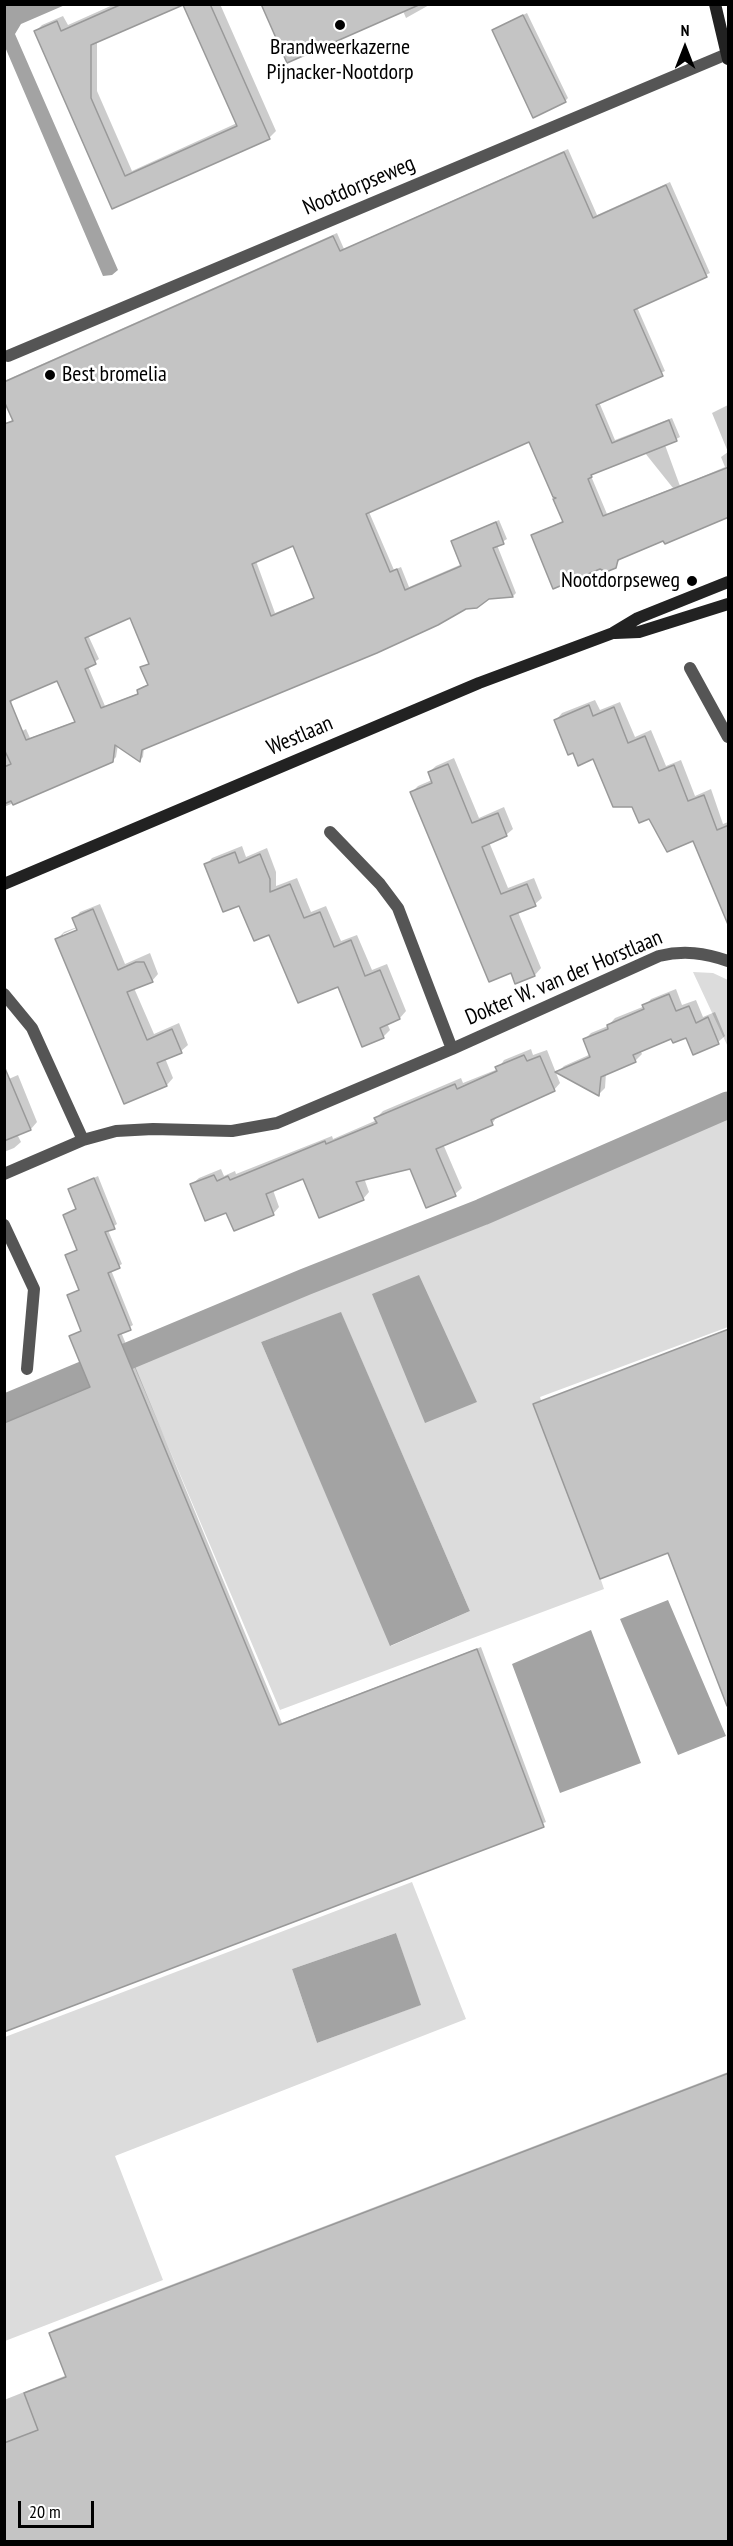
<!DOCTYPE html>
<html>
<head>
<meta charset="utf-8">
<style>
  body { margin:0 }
  #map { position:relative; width:733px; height:2546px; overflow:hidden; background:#fff; font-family:"PT Sans Narrow",sans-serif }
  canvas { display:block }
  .frame { position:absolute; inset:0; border:6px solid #000; pointer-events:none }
  .north { position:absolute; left:655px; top:18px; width:60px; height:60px; -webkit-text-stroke:4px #fff; paint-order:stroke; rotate:0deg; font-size:16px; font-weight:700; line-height:24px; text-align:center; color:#000 }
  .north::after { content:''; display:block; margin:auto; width:21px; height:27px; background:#000; clip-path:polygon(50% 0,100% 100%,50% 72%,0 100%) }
  .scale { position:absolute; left:18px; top:2501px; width:76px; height:27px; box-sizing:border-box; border:3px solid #000; border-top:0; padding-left:8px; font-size:18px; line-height:21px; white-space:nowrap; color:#000; -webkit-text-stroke:4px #fff; paint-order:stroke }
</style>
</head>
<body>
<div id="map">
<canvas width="733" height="2546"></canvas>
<div class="frame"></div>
<div class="north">N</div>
<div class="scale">20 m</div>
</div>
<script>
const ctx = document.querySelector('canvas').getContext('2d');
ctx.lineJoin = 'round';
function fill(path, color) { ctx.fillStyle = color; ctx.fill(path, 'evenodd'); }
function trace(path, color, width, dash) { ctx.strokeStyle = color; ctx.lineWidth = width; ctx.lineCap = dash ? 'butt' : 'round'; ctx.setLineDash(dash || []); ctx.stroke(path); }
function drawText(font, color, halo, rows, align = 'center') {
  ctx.font = font + ' "PT Sans Narrow",sans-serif'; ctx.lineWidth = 5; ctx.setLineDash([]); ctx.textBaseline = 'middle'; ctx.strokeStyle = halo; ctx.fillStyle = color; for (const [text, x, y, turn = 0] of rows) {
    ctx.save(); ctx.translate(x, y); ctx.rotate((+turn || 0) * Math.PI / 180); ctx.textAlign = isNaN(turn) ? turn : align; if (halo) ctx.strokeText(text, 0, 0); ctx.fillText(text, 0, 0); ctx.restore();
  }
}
fill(new Path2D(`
  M693,972L713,973L728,980V1047Z
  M728,1112V1327L540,1397L604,1589L280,1710L132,1361L548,1190ZM341,1313L470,1611L391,1646L261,1342Z
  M412,1882L466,2019L115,2156L163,2280L5,2341V2037ZM396,1933L420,2005L317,2043L292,1969Z`), '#dcdcdc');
fill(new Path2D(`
  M4,5H65L21,24L15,34L118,270L112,275L103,276L5,47Z
  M419,1275L477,1402L425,1423L372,1294Z
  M341,1312L470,1611L390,1646L261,1342Z
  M668,1600L726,1736L678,1755L620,1619Z
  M591,1630L641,1763L560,1793L512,1664Z
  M396,1933L421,2005L317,2043L292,1969Z`), '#a3a3a3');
fill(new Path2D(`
  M115,4H180L97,41V91L132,171L237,123L185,4H220L276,131L269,138L113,207L36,31L42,25L63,16L68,25Z
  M263,4H431L406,18L403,11Z
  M527,13L568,98L565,101L494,30Z
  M568,149L597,215L670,182L710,273L637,307L665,371L599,402L615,440L672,418L680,437L665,445L680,486L725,467L721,457L728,452L712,413L728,405V517L666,542L664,539L621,557L615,567L533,536L564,520L558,497L530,440L369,512L394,570L401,567L409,587L462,564L453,541L499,520L507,539L497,545L516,593L513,596L488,598L144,747L143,757L140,760L118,745L116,757L112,761L4,807V754L8,752L7,739L26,729L30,738L76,721L58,679L14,698L11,703L4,706V424L14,419L4,398V381L337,233L344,249ZM645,453L673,488L607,514L591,476L595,472ZM294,544L315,597L275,613L256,561ZM131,616L150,662L142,668L149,684L142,687L138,690L139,693L105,706L88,666L99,659L88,635Z
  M595,700L600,710L620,702L635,737L651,730L666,766L681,760L695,796L711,789L723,824L728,822V895L694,839L650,817L633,806L594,757L556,720L562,713Z
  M454,758L479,818L504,807L513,829L506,835L489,842L508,888L534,878L542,898L535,904L518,912L541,968L535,975L516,982L412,792L418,786L432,780L429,772L436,766Z
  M242,846L246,857L267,848L276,872V886L297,878L311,912L326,906L341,941L357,935L372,970L387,964L406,1011L400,1018L387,1023L390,1030L383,1037L339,985L270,933L206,865L212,858Z
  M100,904L125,964L150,953L158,974L152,981L134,988L154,1034L179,1023L188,1045L181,1051L165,1058L173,1078L167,1085L125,1102L57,939L64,932L77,927L74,919L80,912ZM83,925L84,928L63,937V934Z
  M676,989L682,1005L696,1000L703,1017L715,1012L725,1036L718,1042L686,1036L672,1037L640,1050L642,1054L635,1061L606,1073L605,1088L599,1094L558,1072L564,1066L591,1054L585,1039L591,1033L608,1026L615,1018L645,1006L651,999Z
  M531,1049L533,1055L547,1050L560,1083L554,1090L498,1115L492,1124L443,1144L462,1188L455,1194L410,1167L364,1178L369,1192L363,1199L303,1178L273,1190L279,1207L273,1214L227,1211L192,1184L199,1178L221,1169L224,1176L235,1171L236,1174L332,1136L333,1139L377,1120L376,1118L383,1111L461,1078L463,1083L498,1069L504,1060Z
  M18,1075L37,1122L31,1129L17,1134L21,1142L14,1148L4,1152V1081Z
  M98,1176L117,1224L108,1230L122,1264L111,1270L133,1325L121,1332L282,1723L481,1647L546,1822L4,2030V1422L93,1385L72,1336L82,1330L69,1296L80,1289L66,1255L78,1249L65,1215L77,1208L69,1190Z
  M728,1329V1706L669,1551L535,1404Z
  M728,2072V2542H4V2400L67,2375L50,2333L53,2330Z`), '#0003');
trace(new Path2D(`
  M4,1408L305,1282L482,1212L728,1105`), '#a3a3a3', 27);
const building = new Path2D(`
  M122,4H210L270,139L112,209L34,31L57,21L61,31ZM183,5L237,126L125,176L91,98V45Z
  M261,4H421L287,63Z
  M523,15L566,102L533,118L492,30Z
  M564,152L593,218L666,185L707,277L634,310L663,376L596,405L612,443L669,420L677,441L591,475L592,477L588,479L603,516L729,467V517L665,544L663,541L618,560L616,568L606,572L600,569L553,589L531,535L563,522L553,499L556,498L553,497L529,442L366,514L390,572L397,569L405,590L461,566L451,541L496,522L504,544L493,548L513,597L489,599L477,608L466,609L438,625L377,653L142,750L140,762L115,745L113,762L13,805L11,801L4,804V767L11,764L4,749V424L13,421L4,401V382L333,236L340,251ZM293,546L314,598L271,616L252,564ZM130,618L149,664L140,667L148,685L137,690L138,694L101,708L85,669L96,664L85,638ZM57,681L75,722L26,740L10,701Z
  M589,705L593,716L614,707L628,743L645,736L659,771L674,765L688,801L704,795L717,830L729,825V927L693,841L667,852L649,819L639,823L632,807H613L593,759L578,766L573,753L568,755L554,720Z
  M448,764L472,823L498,813L507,836L482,847L501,894L527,884L536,906L510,916L535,976L515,984L511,973L489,982L410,792L432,783L428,772Z
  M235,852L239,863L260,854L270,879V892L290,884L304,918L320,912L334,947L351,940L365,976L380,970L400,1019L380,1028L384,1038L362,1047L338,987L298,1003L269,935L254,941L239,906L223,912L204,864Z
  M93,909L118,970L136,962H144L153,982L127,992L147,1040L172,1029L182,1053L157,1063L167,1086L124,1104L55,939L77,930L72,918Z
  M669,994L676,1011L689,1006L696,1023L708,1017L719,1044L693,1055L686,1038L673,1043L671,1039L633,1055L636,1062L601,1077L599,1096L555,1072L590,1057L583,1039L608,1029L607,1025L644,1009L642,1005Z
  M524,1055L527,1061L540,1056L555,1091L491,1120L493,1125L436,1149L456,1196L426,1208L410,1169L356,1182L364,1200L319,1218L303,1179L266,1194L274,1215L234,1231L226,1213L205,1221L190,1184L214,1175L217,1181L228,1176L230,1180L325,1141L326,1144L377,1123L374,1118L455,1084L457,1089L497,1071L495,1067Z
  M4,1066L31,1130L4,1141Z
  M94,1178L115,1229L105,1232L120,1268L108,1273L131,1330L118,1335L279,1725L477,1649L544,1827L4,2032V1423L90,1387L69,1336L81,1331L67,1295L79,1290L65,1255L77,1250L63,1215L76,1209L68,1189Z
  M729,1329V1706H727L668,1553L600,1579L533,1404Z
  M729,2073V2541H4V2443L38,2430L24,2393L66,2377L49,2333Z`);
fill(building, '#c4c4c4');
trace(building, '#999', 1.5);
trace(new Path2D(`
  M8,356L727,54L728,56
  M690,668L728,737
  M330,832L380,884L398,908L452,1049
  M4,994L32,1028L83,1140
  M4,1174L83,1140L116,1131L153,1129L232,1131L277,1123L452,1049L659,956C684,950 705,953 728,961
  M4,1225L34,1289L27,1369`), '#555', 12);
trace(new Path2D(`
  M715,4L728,59
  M615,633L639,632L728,604
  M4,884L479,683L613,633L638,618L728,582`), '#222', 12);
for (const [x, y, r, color] of [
  [340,25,6,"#000"],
  [50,375,6,"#000"],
  [692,581,6,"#000"]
]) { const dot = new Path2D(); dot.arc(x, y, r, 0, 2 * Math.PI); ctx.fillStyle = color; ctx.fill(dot); trace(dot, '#fff', 2); }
drawText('22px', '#000', '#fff', [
  ["Brandweerkazerne",340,48],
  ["Pijnacker-Nootdorp",340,73],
  ["Best bromelia",62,375,"left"],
  ["Nootdorpseweg",680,581,"right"]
]);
drawText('22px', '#000', '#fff', [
  ["Nootdorpseweg",359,186,-23],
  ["Westlaan",300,736,-23],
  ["Dokter W. van der Horstlaan",564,978,-23]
]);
</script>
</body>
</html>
